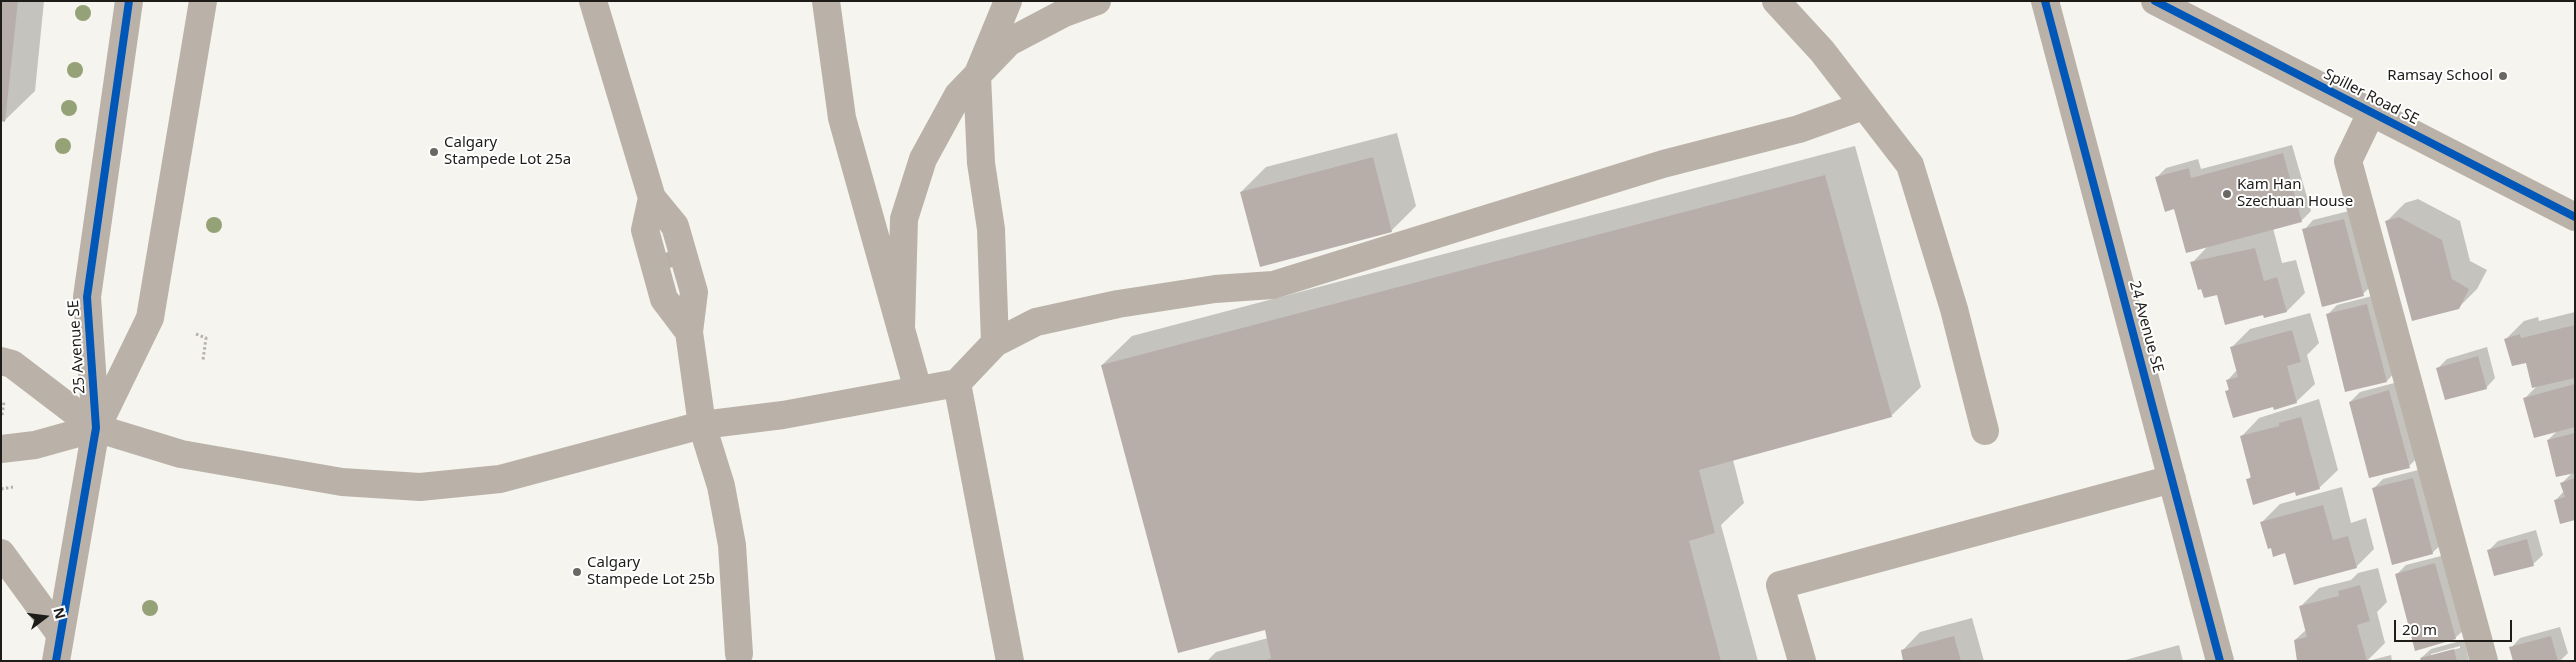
<!DOCTYPE html>
<html>
<head>
<meta charset="utf-8">
<style>
  body { margin:0 }
  #map { position:relative; width:2576px; height:662px; overflow:hidden; background:#f5f4ee; font-family:"Noto Sans",sans-serif }
  canvas { display:block }
  .frame { position:absolute; inset:0; border:2px solid #1d1c19; pointer-events:none }
  .north { position:absolute; left:20px; top:592px; width:50px; height:50px; -webkit-text-stroke:4px #fff; paint-order:stroke; rotate:75deg; font-size:14px; font-weight:700; line-height:20px; text-align:center; color:#1d1c19 }
  .north::after { content:''; display:block; margin:auto; width:18px; height:22px; background:#1d1c19; clip-path:polygon(50% 0,100% 100%,50% 72%,0 100%) }
  .scale { position:absolute; left:2394px; top:620px; width:118px; height:22px; box-sizing:border-box; border:2px solid #1d1c19; border-top:0; padding-left:6px; font-size:15px; line-height:18px; white-space:nowrap; color:#1d1c19; -webkit-text-stroke:4px #fff; paint-order:stroke }
</style>
</head>
<body>
<div id="map">
<canvas width="2576" height="662"></canvas>
<div class="frame"></div>
<div class="north">N</div>
<div class="scale">20 m</div>
</div>
<script>
const ctx = document.querySelector('canvas').getContext('2d');
ctx.lineJoin = 'round';
function fill(path, color) { ctx.fillStyle = color; ctx.fill(path, 'evenodd'); }
function trace(path, color, width, dash) { ctx.strokeStyle = color; ctx.lineWidth = width; ctx.lineCap = dash ? 'butt' : 'round'; ctx.setLineDash(dash || []); ctx.stroke(path); }
function drawText(font, color, halo, rows, align = 'center') {
  ctx.font = font + ' "Noto Sans",sans-serif'; ctx.lineWidth = 4; ctx.setLineDash([]); ctx.textBaseline = 'middle'; ctx.strokeStyle = halo; ctx.fillStyle = color; for (const [text, x, y, turn = 0] of rows) {
    ctx.save(); ctx.translate(x, y); ctx.rotate((+turn || 0) * Math.PI / 180); ctx.textAlign = isNaN(turn) ? turn : align; if (halo) ctx.strokeText(text, 0, 0); ctx.fillText(text, 0, 0); ctx.restore();
  }
}
fill(new Path2D(`
  M1,1H44L35,91L5,120Z
  M1397,133L1416,206L1391,231L1241,192L1266,167Z
  M2292,145L2311,211L2301,221L2273,228L2282,263L2296,260L2305,293L2287,311L2265,317L2264,314L2218,293L2192,263L2209,245L2175,208L2157,177L2166,168L2198,159L2201,169Z
  M1855,146L1921,387L1891,416L1733,460L1744,503L1721,525L1758,661H1207L1216,652L1268,638L1266,629L1102,365L1132,336Z
  M2418,199L2460,221L2470,261L2487,270L2477,289L2458,308L2387,221L2405,203Z
  M2353,210L2372,285L2363,294L2304,230L2313,220Z
  M2376,295L2396,371L2387,381L2327,315L2337,305Z
  M2575,312V518L2555,501L2564,491L2562,483L2573,472L2548,440L2559,429L2524,399L2537,386L2527,361L2506,339L2524,321L2538,317L2539,321Z
  M2310,313L2319,343L2307,355L2315,384L2296,402L2274,405L2227,391L2229,389L2227,381L2237,370L2231,348L2250,329Z
  M2487,347L2495,378L2486,388L2438,368L2447,359Z
  M2398,382L2418,457L2409,466L2350,402L2360,392Z
  M2319,399L2338,470L2319,488L2296,491L2248,480L2251,476L2241,437L2259,418Z
  M2422,469L2442,544L2432,553L2373,489L2383,479Z
  M2342,487L2351,523L2366,518L2374,549L2356,567L2286,552L2262,522L2280,504Z
  M2536,530L2543,555L2533,564L2489,550L2498,541Z
  M2445,555L2465,629L2455,638L2396,575L2406,565Z
  M2378,568L2387,602L2377,612L2385,643L2367,661L2295,640L2307,629L2301,606L2319,588L2351,580L2358,573Z
  M1972,618L1984,661H1905L1902,651L1920,632Z
  M2560,627L2568,653L2560,661H2514L2511,648L2520,638Z
  M2464,640L2469,661H2422L2421,658L2431,649ZM2460,646V648L2431,656V654Z
  M2179,645L2183,661H2122Z
  M2391,655L2392,661H2368Z`), '#0003');
fill(new Path2D(`
  M1,1H18L5,122L1,121Z
  M2283,153L2302,222L2186,253L2174,209L2165,212L2155,177L2189,168L2191,178Z
  M1373,157L1392,232L1260,267L1240,192Z
  M1825,175L1892,417L1699,470L1715,533L1689,541L1721,661H1263L1271,658L1265,630L1178,653L1101,365Z
  M2399,217L2442,240L2452,279L2469,289L2459,309L2412,321L2385,221Z
  M2344,219L2364,296L2322,307L2302,229Z
  M2255,248L2264,281L2277,277L2287,312L2264,318L2263,315L2225,325L2217,295L2204,298L2201,289L2198,290L2190,262Z
  M671,251L675,266L667,269L662,254Z
  M2367,304L2387,382L2345,392L2326,314Z
  M2575,325V378L2532,388L2526,363L2512,366L2504,339L2520,334L2521,338Z
  M2292,330L2301,362L2287,366L2297,403L2274,410L2273,407L2233,418L2225,391L2229,390L2226,380L2238,377L2230,347Z
  M2478,356L2487,389L2445,400L2436,368Z
  M2575,384V427L2534,438L2523,398Z
  M2389,390L2410,468L2369,478L2349,402Z
  M2301,417L2320,489L2296,496L2295,492L2253,505L2246,479L2251,478L2240,436L2279,426V423Z
  M2575,433V473L2556,477L2547,440Z
  M2413,478L2433,554L2392,565L2372,488Z
  M2575,478V520L2560,524L2554,500L2565,497L2560,483Z
  M2323,505L2333,540L2348,536L2357,568L2294,585L2285,553L2273,557L2271,548L2268,549L2260,522Z
  M2527,539L2534,566L2494,576L2487,550Z
  M2435,563L2456,639L2415,651L2395,574Z
  M2360,585L2370,621L2357,625L2367,661H2297L2294,640L2307,637L2299,606L2339,596L2338,591Z
  M1954,636L1961,661H1903L1901,650Z
  M2551,636L2558,661H2513L2509,647Z
  M2454,649L2457,661H2421L2420,658Z`), '#b8aea9');
trace(new Path2D(`
  M196,334L206,338L203,360
  M2,415L4,402
  M1,489L13,487`), '#b7b1aa', 3, [2.5, 2.5]);
trace(new Path2D(`
  M826,1L842,118L918,390
  M1776,1L1822,51L1910,165L1954,309L1985,431
  M2045,1L2220,661
  M2155,1L2575,217
  M2371,113L2348,161L2484,661
  M652,198L645,230L664,299L689,332
  M901,327L904,219L923,159L958,95L1009,42L1064,13L1097,1
  M995,343L991,229L981,163L977,76L1008,1
  M1,361L12,364L96,428L181,454L342,482L420,487L500,479L702,425L689,332L694,292L675,226L652,198L593,1
  M957,383L995,343L1036,322L1118,304L1215,289L1273,285L1663,164L1799,129L1863,106
  M97,427L150,318L203,1
  M1,449L35,445L96,428
  M1,553L60,634
  M739,654L732,545L721,486L702,425L783,415L957,383L1010,661
  M56,661L96,428L87,297L129,1
  M1802,661L1780,585L2172,479`), '#bab2a8', 28);
trace(new Path2D(`
  M2045,1L2220,661
  M2155,1L2575,217
  M56,661L96,428L87,297L129,1`), '#0057b8', 8);
ctx.fillStyle = '#95a277';
for (const [x, y] of [
  [83,13],
  [75,70],
  [69,108],
  [63,146],
  [214,225],
  [150,608]
]) { ctx.beginPath(); ctx.arc(x, y, 8, 0, 2 * Math.PI); ctx.fill(); }
for (const [x, y, r, color] of [
  [2503,76,5,"#696864"],
  [434,152,5,"#696864"],
  [2227,194,5,"#696864"],
  [577,572,5,"#696864"]
]) { const dot = new Path2D(); dot.arc(x, y, r, 0, 2 * Math.PI); ctx.fillStyle = color; ctx.fill(dot); trace(dot, '#fff', 2); }
drawText('15px', '#1d1c19', '#fff', [
  ["Ramsay School",2493,76,"right"],
  ["Calgary",444,143],
  ["Stampede Lot 25a",444,160],
  ["Kam Han",2237,185],
  ["Szechuan House",2237,202],
  ["Calgary",587,563],
  ["Stampede Lot 25b",587,580]
], 'left');
drawText('15px', '#1d1c19', '#fff', [
  ["Spiller Road SE",2371,97,27],
  ["24 Avenue SE",2146,327,75],
  ["25 Avenue SE",77,347,-94]
]);
</script>
</body>
</html>
